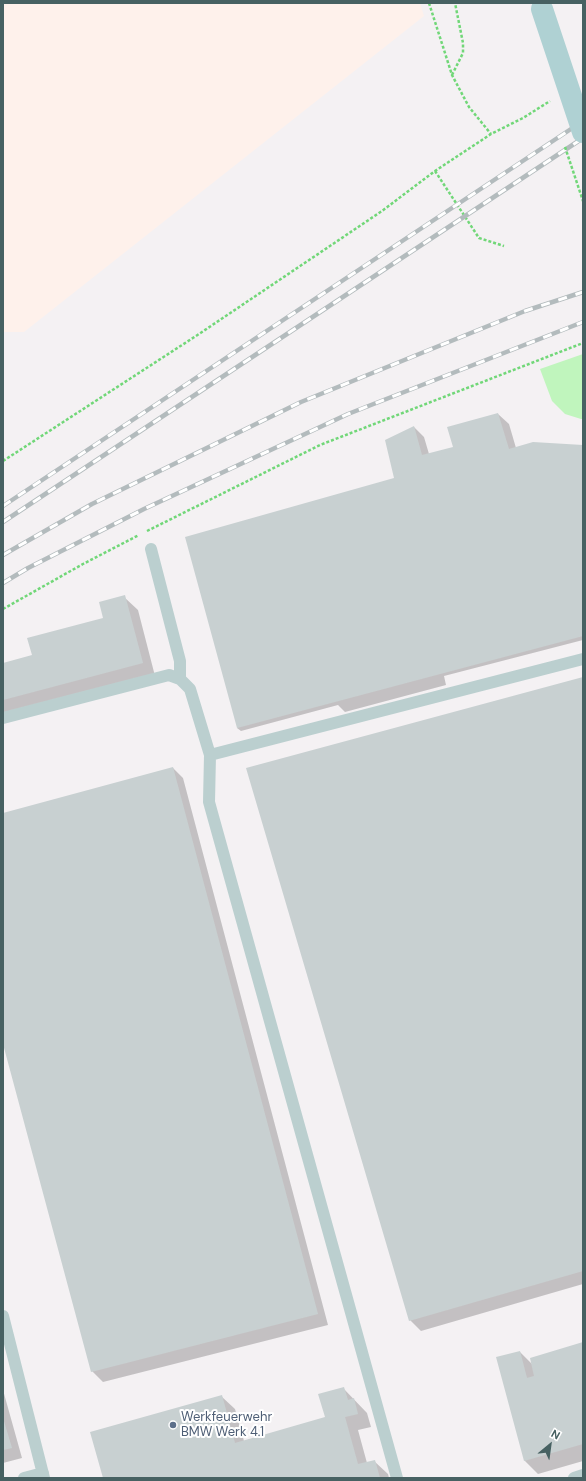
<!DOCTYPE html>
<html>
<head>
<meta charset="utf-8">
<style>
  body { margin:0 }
  #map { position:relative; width:586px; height:1481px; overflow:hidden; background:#f4f1f3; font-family:"DM Sans",sans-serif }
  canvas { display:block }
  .frame { position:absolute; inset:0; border:4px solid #476162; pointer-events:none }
  .north { position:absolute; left:530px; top:1425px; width:40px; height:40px; -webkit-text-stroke:3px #fff; paint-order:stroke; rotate:29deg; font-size:11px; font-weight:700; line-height:16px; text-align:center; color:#476162 }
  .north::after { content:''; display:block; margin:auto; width:14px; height:18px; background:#476162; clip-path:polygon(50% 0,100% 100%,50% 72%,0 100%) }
</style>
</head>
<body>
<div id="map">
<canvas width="586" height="1481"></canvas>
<div class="frame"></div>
<div class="north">N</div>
</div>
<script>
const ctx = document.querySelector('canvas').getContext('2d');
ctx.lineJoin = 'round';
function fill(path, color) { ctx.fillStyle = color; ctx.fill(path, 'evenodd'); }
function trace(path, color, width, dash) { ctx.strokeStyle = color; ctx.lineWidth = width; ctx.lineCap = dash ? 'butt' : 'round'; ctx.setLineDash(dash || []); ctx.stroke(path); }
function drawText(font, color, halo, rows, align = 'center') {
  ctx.font = font + ' "DM Sans",sans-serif'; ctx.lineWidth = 4; ctx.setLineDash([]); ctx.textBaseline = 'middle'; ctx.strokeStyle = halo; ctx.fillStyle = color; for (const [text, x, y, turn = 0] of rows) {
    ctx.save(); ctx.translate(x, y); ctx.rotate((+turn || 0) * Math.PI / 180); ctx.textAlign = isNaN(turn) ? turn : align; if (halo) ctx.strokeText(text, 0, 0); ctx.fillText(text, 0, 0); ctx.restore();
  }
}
fill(new Path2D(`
  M3,3H420L424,16L24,332H3Z`), '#fef1eb');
fill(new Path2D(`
  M583,354V419H581L565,414L552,401L540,369Z`), '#c0f5bd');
fill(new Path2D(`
  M498,414L509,424L516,448L583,446V640L444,676L446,685L345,712L338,705L241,731L237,728L395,479L414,427L424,437L429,454L454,448Z
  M124,597L138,610L155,676L3,717V664L33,656L104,619Z
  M583,678V1284L421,1331L410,1320Z
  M173,768L183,778L328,1325L103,1382L92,1371L3,1040V814Z
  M583,1344V1461L538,1474L524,1460L520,1352L533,1365Z
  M343,1388L367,1413L371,1427L358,1430L367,1463L374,1461L388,1474L389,1478H104L221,1396L235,1409L244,1441L326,1418Z
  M3,1390L22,1458L3,1463Z`), '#0003');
fill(new Path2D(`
  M498,413L509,449L533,442L583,445V636L237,728L185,537L394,478L385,440L414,426L422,455L453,447L447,427Z
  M125,595L143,663L3,700V663L32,655L27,638L103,618L99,602Z
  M583,677V1271L409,1321L246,768Z
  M173,767L318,1314L91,1372L3,1044V813Z
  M583,1342V1444L524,1461L496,1357L520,1351L527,1378L534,1376L530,1358Z
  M344,1387L348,1400L354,1398L358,1414L345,1417L358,1464L375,1460L380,1478H103L90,1432L222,1395L235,1443L325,1417L318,1394Z
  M3,1418L12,1448L3,1450Z`), '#c8d0d1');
trace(new Path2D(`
  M429,3L452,75L469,107L491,134
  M452,75L463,53V43L455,3
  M435,171L479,238L504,246
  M3,461L199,334L382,211L435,171L491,134L523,118L550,101
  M147,531L320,445L583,343
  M3,609L83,564L139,535`), '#71d778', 2.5, [3, 2]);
trace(new Path2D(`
  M151,549L180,661V679
  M3,718L169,675L180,679L190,689L210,755L583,659
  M210,755L209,802L397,1478
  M3,1316L44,1478
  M24,1478L43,1473
  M574,1478L583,1475`), '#bbcfcf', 12);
const rail = new Path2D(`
  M3,506L583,121
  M3,522L583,138
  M3,555L92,504L301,402L525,311L583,292
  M3,583L28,568L144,509L348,414L583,322`);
trace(rail, '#b3bbbd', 4.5);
trace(rail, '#fff', 3, [9]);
trace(new Path2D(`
  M565,147L583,201`), '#71d778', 2.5, [3, 2]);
trace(new Path2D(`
  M542,9L583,132`), '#afd1d3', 22);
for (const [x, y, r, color] of [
  [173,1425,4,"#5c6f8a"]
]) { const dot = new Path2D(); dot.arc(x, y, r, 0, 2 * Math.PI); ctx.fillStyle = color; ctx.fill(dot); trace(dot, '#fff', 1.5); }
drawText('13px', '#4e5e75', '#fff', [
  ["Werkfeuerwehr",181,1418],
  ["BMW Werk 4.1",181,1433]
], 'left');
</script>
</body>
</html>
